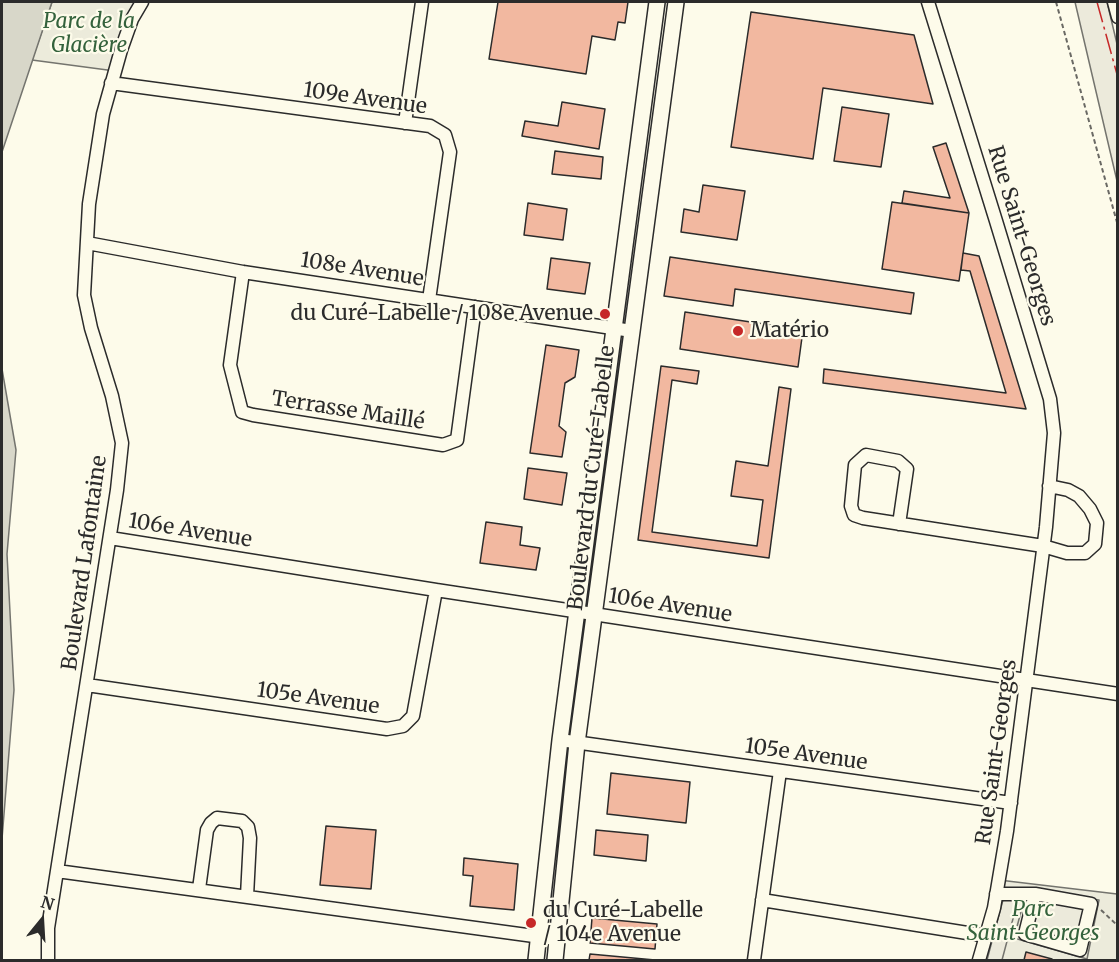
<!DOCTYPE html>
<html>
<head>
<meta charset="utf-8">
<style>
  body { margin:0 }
  #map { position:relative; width:1119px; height:962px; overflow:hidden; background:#fdfbea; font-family:Merriweather,serif }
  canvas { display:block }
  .frame { position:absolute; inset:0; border:3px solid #2b2b2b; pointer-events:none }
  .north { position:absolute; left:12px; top:890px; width:60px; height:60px; -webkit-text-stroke:4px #fdfbea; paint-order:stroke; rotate:18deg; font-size:16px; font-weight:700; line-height:24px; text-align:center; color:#2b2b2b }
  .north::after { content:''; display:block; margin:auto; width:21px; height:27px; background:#2b2b2b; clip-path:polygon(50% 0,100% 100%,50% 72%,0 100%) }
</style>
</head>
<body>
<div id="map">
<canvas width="1119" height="962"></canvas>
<div class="frame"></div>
<div class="north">N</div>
</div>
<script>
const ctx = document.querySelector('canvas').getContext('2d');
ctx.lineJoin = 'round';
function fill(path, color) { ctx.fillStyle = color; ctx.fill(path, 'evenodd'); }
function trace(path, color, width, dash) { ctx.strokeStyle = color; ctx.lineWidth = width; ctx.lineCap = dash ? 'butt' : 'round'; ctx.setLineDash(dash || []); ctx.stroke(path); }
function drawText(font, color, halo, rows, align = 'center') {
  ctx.font = font + ' Merriweather,serif'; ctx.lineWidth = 4.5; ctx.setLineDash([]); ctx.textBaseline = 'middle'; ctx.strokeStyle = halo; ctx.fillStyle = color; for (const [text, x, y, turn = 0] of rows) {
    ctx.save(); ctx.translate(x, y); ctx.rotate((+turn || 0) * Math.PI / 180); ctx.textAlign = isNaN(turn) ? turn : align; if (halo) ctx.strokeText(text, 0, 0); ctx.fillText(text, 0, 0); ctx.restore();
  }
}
const green = new Path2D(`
  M52,2H142L115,71L32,60Z
  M999,880L1117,894V960H979Z`);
fill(green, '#ecebdb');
trace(green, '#74746e', 1.5);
const parking = new Path2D(`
  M1075,2H1107L1117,44V181Z
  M1027,889L1099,900L1087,959L1014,938Z
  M1004,896L1018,900L1002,960H987Z`);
fill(parking, '#eceadb');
trace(parking, '#74746e', 1.5);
const water = new Path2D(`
  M2,2H52L2,152Z
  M2,369L16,450L7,554L14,690L2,839Z`);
fill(water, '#d8d7c9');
trace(water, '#74746e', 1.5);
const building = new Path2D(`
  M498,2H628L625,23L618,22L615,40L592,36L586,74L489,59Z
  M751,12L914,35L933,104L823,88L813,159L731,147Z
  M562,102L605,109L599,149L522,136L525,121L558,126Z
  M842,107L889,114L881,167L834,161Z
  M946,143L969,213L902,203L904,191L950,198L933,147Z
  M555,151L603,157L601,179L552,174Z
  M703,185L745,191L737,240L681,232L684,209L699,212Z
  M892,202L969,213L959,281L882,269Z
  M528,203L567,209L563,240L524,235Z
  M963,253L979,256L1026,409L823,383L824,369L1006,393L970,271L961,270Z
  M670,257L914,293L911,314L735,289L733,306L664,296Z
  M551,258L590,263L585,294L547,289Z
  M685,312L803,330L798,367L680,349Z
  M546,345L579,350L575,377L565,383L559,426L566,432L562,457L530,453Z
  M661,366L699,371L697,384L672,380L652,532L757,546L763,500L731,496L736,461L768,466L779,387L791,389L769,558L638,540Z
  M528,468L567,473L562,505L524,499Z
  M486,522L522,527L520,545L540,548L536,570L480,563Z
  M611,773L690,782L686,823L607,814Z
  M326,826L376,830L371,889L320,885Z
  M596,830L648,835L646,861L594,855Z
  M464,858L518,864L514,910L470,906L473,876L463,875Z
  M592,918L657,924L655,949L590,943Z
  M1026,952L1052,959V960H1024Z
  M590,954L655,960H589Z`);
fill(building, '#f2b8a0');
trace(building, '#2b2b2b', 1.5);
const minor = new Path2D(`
  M928,2L996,221L1050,399L1054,433L1046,527L1007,831L994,908L979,960
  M1114,2L1118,17
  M111,83L430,126L445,135L450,152L429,300
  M405,123L422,2
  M87,243L243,272L632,331
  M243,272L230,365L242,412L253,415L443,445L457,440L475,307
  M899,524L907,469L898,461L866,455L855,465L851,506L854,515L863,518L1043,546L1067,553H1085L1095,544L1097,523L1090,509L1079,496L1068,490L1049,486
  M110,538L436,590L1118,694
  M87,685L387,729L403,726L413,716L436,590
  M560,740L1011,803
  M57,871L556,939
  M199,889L207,830L211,823L217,818L242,821L248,827L250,838L247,896
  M996,894H1035L1091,904L1080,950L1025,934L1035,894
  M762,900L986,936
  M48,960V928L117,490L122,443L112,396L91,328L84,295L89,204L103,114L121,50L132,19L142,2
  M754,960L780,771`);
const major = new Path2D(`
  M536,960L560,740L657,2
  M555,960L577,743L676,2`);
trace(minor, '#2b2b2b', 15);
trace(major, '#2b2b2b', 18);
trace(new Path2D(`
  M1056,2L1118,226
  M1101,910L1118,926`), '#6a6964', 2, [4.5, 3]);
trace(minor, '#fdfbea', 12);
trace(major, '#fdfbea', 15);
trace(new Path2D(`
  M1097,2L1118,78`), '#c62828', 1.5, [21, 4.5, 3, 4.5]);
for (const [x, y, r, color] of [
  [605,314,6,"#c62828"],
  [738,331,6,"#c62828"],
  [531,923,6,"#c62828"]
]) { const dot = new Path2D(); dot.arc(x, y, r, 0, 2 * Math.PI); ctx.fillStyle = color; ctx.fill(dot); trace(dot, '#fdfbea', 2); }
drawText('italic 21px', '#34623c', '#fdfbea', [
  ["Parc de la",89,22],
  ["Glacière",89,46],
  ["Parc",1033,910],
  ["Saint-Georges",1033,934]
]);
drawText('21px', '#2b2b2b', '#fdfbea', [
  ["109e Avenue",365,99,8],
  ["Rue Saint-Georges",1021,236,73],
  ["108e Avenue",362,270,9],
  ["Terrasse Maillé",348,411,9],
  ["Boulevard du Curé-Labelle",592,478,-83],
  ["106e Avenue",190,531,9],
  ["Boulevard Lafontaine",85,563,-82],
  ["106e Avenue",670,606,9],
  ["105e Avenue",318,699,8],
  ["Rue Saint-Georges",997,752,-82],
  ["105e Avenue",806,755,8]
]);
drawText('21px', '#2b2b2b', '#fdfbea', [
  ["du Curé-Labelle / 108e Avenue",593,314,"right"],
  ["Matério",750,331],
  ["du Curé-Labelle",543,911],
  ["/ 104e Avenue",543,935]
], 'left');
</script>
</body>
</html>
